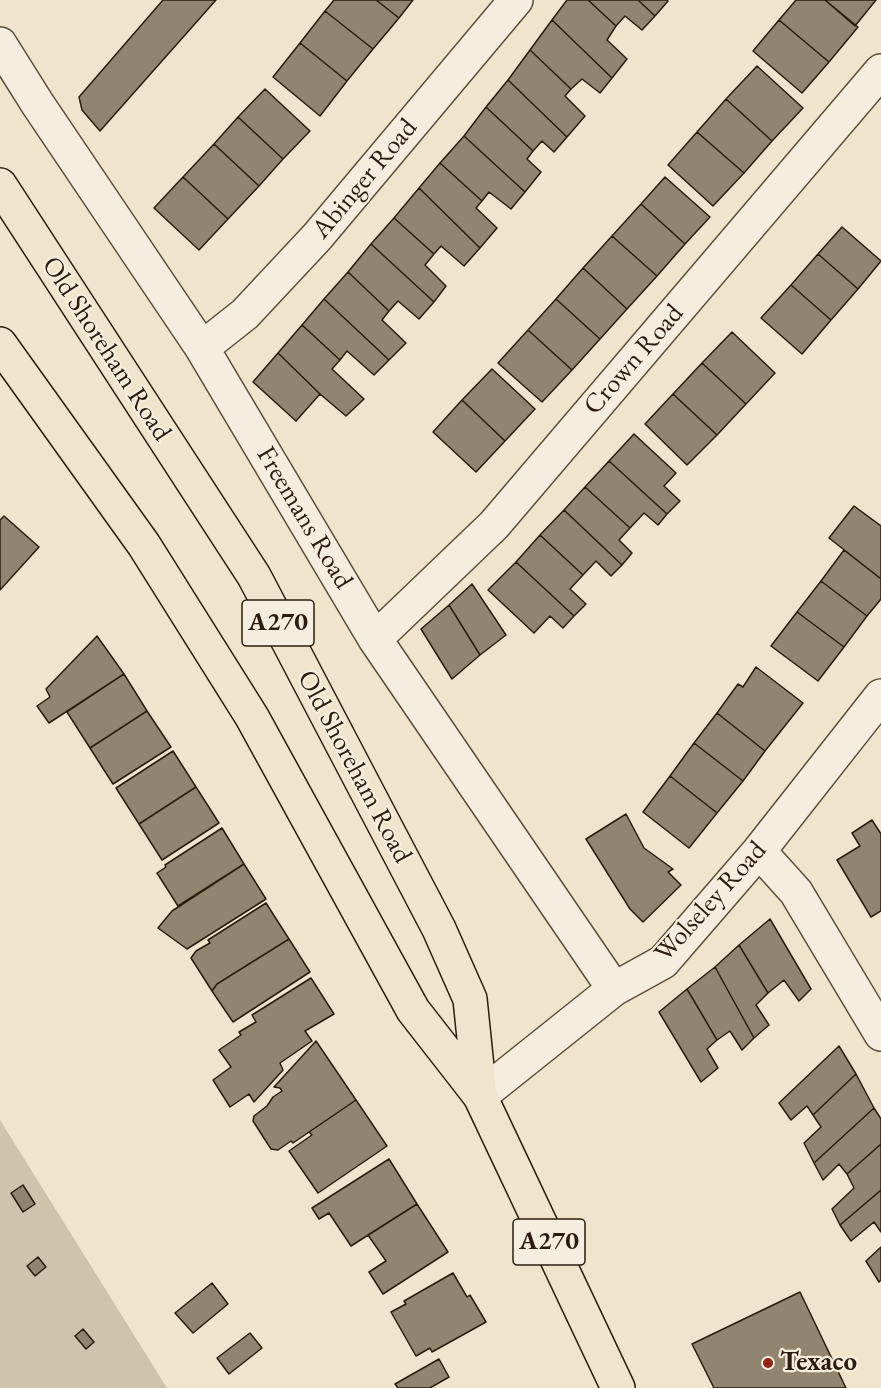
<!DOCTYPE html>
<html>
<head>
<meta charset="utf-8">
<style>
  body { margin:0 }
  canvas { display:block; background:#f0e5cc }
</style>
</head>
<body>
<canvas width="881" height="1388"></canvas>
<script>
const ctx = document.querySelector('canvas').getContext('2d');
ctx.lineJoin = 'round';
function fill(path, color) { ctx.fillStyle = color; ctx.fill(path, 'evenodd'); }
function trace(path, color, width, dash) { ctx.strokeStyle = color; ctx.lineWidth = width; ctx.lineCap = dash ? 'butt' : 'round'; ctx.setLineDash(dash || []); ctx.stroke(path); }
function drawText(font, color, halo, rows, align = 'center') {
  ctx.font = font + ' "EB Garamond",serif'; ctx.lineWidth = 4.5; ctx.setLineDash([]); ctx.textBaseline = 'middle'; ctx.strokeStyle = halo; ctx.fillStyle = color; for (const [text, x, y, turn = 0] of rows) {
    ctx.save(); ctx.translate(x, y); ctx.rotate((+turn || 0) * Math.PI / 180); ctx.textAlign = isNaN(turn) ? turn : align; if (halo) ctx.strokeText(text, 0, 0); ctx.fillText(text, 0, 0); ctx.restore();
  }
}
fill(new Path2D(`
  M0,1120L167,1388H0Z`), '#cfc3ac');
const building = new Path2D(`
  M163,0H216L100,131L82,110L79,97Z
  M334,0H376L399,18L373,49L325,11Z
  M376,0H413L399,18Z
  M567,0H588L616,26L607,40L627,59L612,78L552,20Z
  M588,0H638L655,16L642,30L625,16L616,26Z
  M638,0H667L668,1L655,16Z
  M796,0H825L858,27L829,62L779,20Z
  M825,0H876L855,26Z
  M325,11L373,49L347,81L300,43Z
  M552,20L612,78L600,93L582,79L571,89L530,50Z
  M779,20L829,62L802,93L753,51Z
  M300,43L347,81L320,116L273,77Z
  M530,50L571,89L565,96L585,116L567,137L508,80Z
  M757,66L803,108L772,141L726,99Z
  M508,80L567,137L554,152L542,141L533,151L486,107Z
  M265,89L310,131L283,159L238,117Z
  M726,99L772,141L744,173L697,132Z
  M486,107L533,151L527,159L541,172L525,192L464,136Z
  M238,117L283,159L259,186L214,144Z
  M697,132L744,173L713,206L668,165Z
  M464,136L525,192L511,209L489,192L482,201L440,163Z
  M214,144L259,186L228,219L183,177Z
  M440,163L482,201L476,208L497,228L480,248L419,188Z
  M183,177L228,219L199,250L154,208Z
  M665,177L710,217L685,244L641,204Z
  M419,188L480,248L464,266L441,246L434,254L394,218Z
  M641,204L685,244L657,276L612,236Z
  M394,218L434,254L425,265L446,286L434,302L371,244Z
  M842,227L881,261L858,289L818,254Z
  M612,236L657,276L627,309L583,268Z
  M371,244L434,302L419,319L398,301L389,311L348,272Z
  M818,254L858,289L831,320L791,285Z
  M583,268L627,309L600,339L556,299Z
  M348,272L389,311L382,320L406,343L389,360L324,299Z
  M791,285L831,320L802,354L761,318Z
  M324,299L389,360L374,375L347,351L340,360L302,325Z
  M556,299L600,339L572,370L528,330Z
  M302,325L340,360L332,369L364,399L346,416L320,394L278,353Z
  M528,330L572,370L542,402L498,363Z
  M732,332L775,373L746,404L702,363Z
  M278,353L320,394L296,421L253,382Z
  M702,363L746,404L717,435L673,394Z
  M492,369L535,409L505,441L462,400Z
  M673,394L717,435L687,465L645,424Z
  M462,400L505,441L476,472L433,432Z
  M634,434L676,473L664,486L680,501L667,514L609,461Z
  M609,461L667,514L658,525L644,513L630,528L585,487Z
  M585,487L630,528L619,540L632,553L622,565L564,510Z
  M854,506L881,526V579L829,538Z
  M564,510L622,565L611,576L596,561L583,575L540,535Z
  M4,516L39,547L0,590V520Z
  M540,535L583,575L570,589L586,604L574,616L516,562Z
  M844,550L881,579V599L867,616L821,581Z
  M516,562L574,616L563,628L550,616L534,633L488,590Z
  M821,581L867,616L844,647L797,612Z
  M472,584L506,635L480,655L449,605Z
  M449,605L480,655L452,679L421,629Z
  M797,612L844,647L818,681L771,646Z
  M97,636L124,674L49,723L37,706L50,697L46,689Z
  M756,667L803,703L765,751L717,713L738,684L743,687Z
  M124,674L147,711L90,748L67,712Z
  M147,711L171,747L113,784L90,748Z
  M717,713L765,751L743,781L694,743Z
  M694,743L743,781L717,813L670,776Z
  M173,751L196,787L139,824L116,788Z
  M670,776L717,813L689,848L643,812Z
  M196,787L219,823L162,860L139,824Z
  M626,814L644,848L673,869L668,872L681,885L643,922L630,909L586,839Z
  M872,820L881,834V911L871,917L837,860L860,846L852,833Z
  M222,828L244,864L178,906L157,873L166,867L165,865Z
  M244,864L266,899L187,949L158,928L172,911Z
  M266,903L289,939L217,984L212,991L191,958L196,951L210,943L208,940Z
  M770,919L811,989L799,1001L784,980L768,993L739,945Z
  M289,939L310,972L233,1022L212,991L217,984Z
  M739,945L768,993L756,1005L769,1025L754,1038L715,967Z
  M715,967L754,1038L742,1050L730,1031L717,1040L687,989Z
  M311,978L334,1014L305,1031L312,1041L280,1063L283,1070L254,1102L249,1094L230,1107L213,1080L231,1067L219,1050L241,1035L239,1032L256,1022L252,1015Z
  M687,989L717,1040L707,1049L718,1068L701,1082L659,1012Z
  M316,1041L356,1100L293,1143L291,1141L278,1150L271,1149L253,1121L254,1116L267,1106L273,1097L282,1091L280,1088L274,1087Z
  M839,1046L856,1074L813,1115L807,1106L791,1120L779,1103Z
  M856,1074L874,1108L814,1163L804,1143L821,1127L813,1115Z
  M356,1100L387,1146L318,1193L289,1151L312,1135L309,1132Z
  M874,1108L881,1119V1144L847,1174L839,1164L823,1180L814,1163Z
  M881,1144V1190L840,1225L832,1209L854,1188L847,1174Z
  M389,1159L417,1204L351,1246L329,1213L319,1219L312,1208Z
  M23,1185L35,1204L23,1212L11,1193Z
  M881,1190V1232L874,1222L851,1241L840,1225Z
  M417,1204L448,1252L383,1294L369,1272L386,1261L368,1235Z
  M881,1247V1280L879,1282L866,1261Z
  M38,1257L46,1267L35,1276L27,1266Z
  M453,1273L467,1297L470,1295L486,1322L432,1352L430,1348L416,1356L391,1312L406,1304L404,1301Z
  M212,1283L228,1304L193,1333L175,1313Z
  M800,1292L846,1388H714L692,1344Z
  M83,1329L94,1342L86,1349L75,1336Z
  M250,1333L262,1348L229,1374L217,1358Z
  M439,1359L449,1377L430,1388H398L395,1384Z`);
fill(building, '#918570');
trace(building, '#2b1c0d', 1.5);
const street = new Path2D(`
  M0,44L37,103L202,348L375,639L614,989
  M202,348L245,314L317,237L516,0
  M375,639L494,525L881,71
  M759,851L796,892L881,1034
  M480,1096L614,989L663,962L759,851L881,696`);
const primary = new Path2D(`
  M0,185L254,576L439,929L470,999L480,1096
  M0,344L144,545L252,717L413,1010L480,1096L618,1388`);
trace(street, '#5c4e3d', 36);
trace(primary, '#2b1c0d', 36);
trace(street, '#f5eede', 33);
trace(primary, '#f0e5cc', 33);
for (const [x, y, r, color] of [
  [768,1363,6,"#8f2418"]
]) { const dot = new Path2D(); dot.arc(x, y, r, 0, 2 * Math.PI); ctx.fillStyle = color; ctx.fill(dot); trace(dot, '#f5eede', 2); }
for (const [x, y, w] of [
  [278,623,72],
  [549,1242,72]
]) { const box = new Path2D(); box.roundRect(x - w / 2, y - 23, w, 46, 4.5); ctx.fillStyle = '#f5eede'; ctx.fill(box); trace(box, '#2b1c0d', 1.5); }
drawText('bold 26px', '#2b1c0d', null, [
  ["A270",278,623],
  ["A270",549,1242]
]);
drawText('27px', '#2b1c0d', '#f5eede', [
  ["Abinger Road",365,179,-50],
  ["Old Shoreham Road",106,349,57],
  ["Crown Road",634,360,-49],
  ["Freemans Road",304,518,59],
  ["Old Shoreham Road",354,767,62],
  ["Wolseley Road",711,902,-48]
]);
drawText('bold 27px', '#2b1c0d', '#f5eede', [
  ["Texaco",780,1363]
], 'left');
</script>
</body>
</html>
